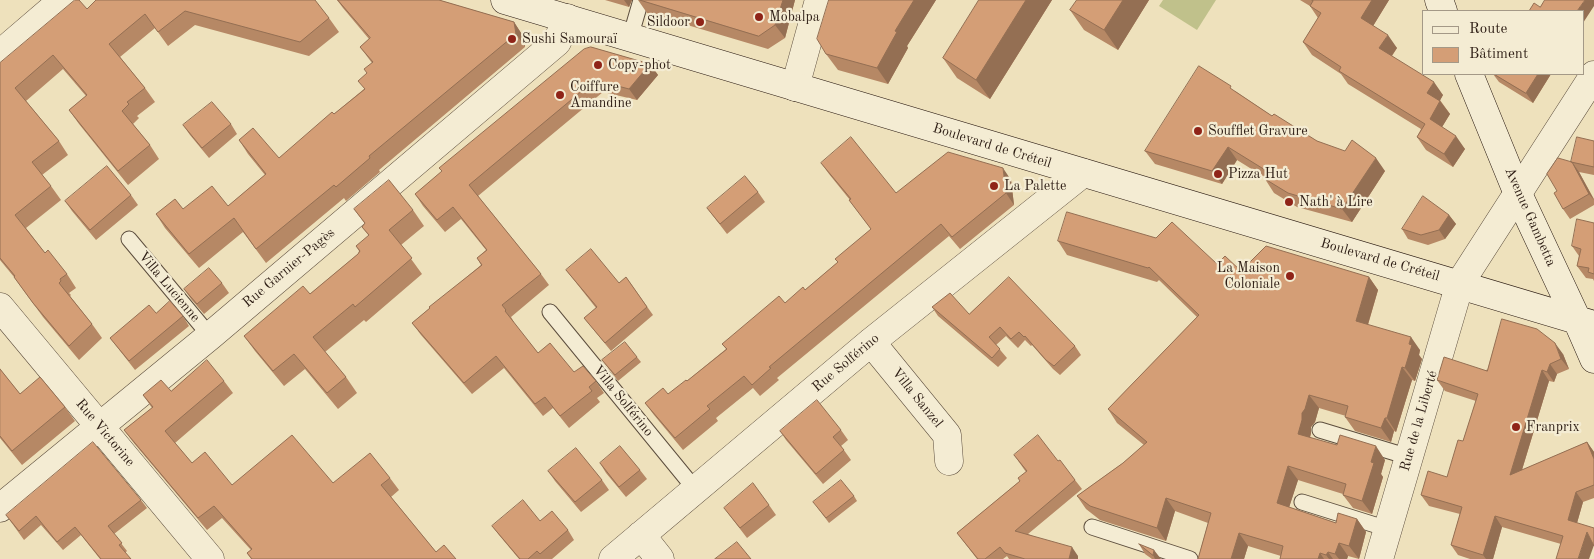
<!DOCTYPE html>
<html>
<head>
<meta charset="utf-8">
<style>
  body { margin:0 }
  #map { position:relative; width:1594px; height:559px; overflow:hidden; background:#eee1bc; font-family:"Old Standard TT",serif }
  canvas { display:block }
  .legend { position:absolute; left:1422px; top:10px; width:162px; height:65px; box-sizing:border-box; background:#f4ecd3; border:1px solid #a49987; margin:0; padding:6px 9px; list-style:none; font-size:15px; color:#2d1d14 }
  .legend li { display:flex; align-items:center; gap:10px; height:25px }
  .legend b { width:25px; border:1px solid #a49987 }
</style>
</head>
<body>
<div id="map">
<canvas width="1594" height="559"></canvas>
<ul class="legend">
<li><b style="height:6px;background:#f4ecd3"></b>Route</li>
<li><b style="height:14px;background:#d49e76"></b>Bâtiment</li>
</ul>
</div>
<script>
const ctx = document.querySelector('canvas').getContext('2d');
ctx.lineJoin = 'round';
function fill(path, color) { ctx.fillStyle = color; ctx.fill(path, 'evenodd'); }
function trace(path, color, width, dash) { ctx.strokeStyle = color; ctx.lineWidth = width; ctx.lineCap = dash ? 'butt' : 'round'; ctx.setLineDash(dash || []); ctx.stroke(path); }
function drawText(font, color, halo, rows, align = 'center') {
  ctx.font = font + ' "Old Standard TT",serif'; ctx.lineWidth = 4.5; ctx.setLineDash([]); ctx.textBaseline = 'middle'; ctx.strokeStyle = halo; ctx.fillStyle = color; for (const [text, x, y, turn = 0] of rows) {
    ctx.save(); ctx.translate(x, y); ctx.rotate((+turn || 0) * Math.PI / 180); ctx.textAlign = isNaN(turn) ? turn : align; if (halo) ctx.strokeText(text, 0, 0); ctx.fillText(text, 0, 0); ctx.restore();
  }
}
fill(new Path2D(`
  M1163,0H1216L1197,30L1159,6Z`), '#c0c18b');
const lane = new Path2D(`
  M630,38L641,0
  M129,239L210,336
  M550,312L695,489
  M1320,430L1409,457
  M1302,502L1388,529
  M1092,527L1190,559`);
const street = new Path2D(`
  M0,54L63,0
  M795,87L819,0
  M0,307L210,559
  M871,342L947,435L949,461
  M0,508L210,336L557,42L567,18
  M641,535L660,559
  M613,559L871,342L1083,173
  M1379,559L1460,283L1594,75`);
const secondary = new Path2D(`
  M505,0L1594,325
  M1439,0L1443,11
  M1469,74L1518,194L1577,320L1594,359`);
trace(lane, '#5d4e3e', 17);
trace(street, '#5d4e3e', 29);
trace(secondary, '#2d1d14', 29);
trace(lane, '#f4ecd3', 15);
trace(street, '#f4ecd3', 28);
trace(secondary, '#f4ecd3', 28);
fill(new Path2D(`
  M96,0L329,18L339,32L309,56L195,25L168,46L155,28L120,57L145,88L155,102L137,116L139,118L133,124L150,145L159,159L128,185L79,124L69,110L86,96L63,69L26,101L59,141L68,155L42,175L51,186L61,200L26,228L45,253L67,274L76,288L69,293L71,295L70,296L92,324L102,338L79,360L43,317L24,291L14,277L0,260V63L87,9Z
  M337,0H439L514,22L523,36L525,47L379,170L380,172L346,201L344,198L266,263L243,232L199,268L165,228L156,214L183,209L228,206L265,175L248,154L239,140L279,158L334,114L364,89L367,73L372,63L360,47L369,39L343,8Z
  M605,0H632L629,7Z
  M638,0H795L785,38L768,49L647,13Z
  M829,0H936L907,46L908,48L888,84L838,70L826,54Z
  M979,0H1052L990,99L957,78L943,58Z
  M1077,0H1149L1118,50L1084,30L1070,10Z
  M1300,0H1389L1373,26L1397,48L1392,56L1443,95L1440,100L1450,114L1442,127L1465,149L1453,167L1426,150L1417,137L1421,129L1348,84L1341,74L1312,55L1303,42L1318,18L1310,6Z
  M591,47L650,64L658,75L637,100L603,92L478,196L541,274L549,285L511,317L514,322H513L538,353L574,372L596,381L604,393L597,398L600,402L569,428L553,408L543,416L504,368L472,394L421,335L412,323L481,265L477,258L486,250L461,219L445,232L423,206L415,194Z
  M1493,74H1551L1533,103L1499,82Z
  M1235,91L1272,116L1317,141L1385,171L1352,222L1297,207L1274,193L1265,179L1266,178L1237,160L1222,184L1155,164L1145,151Z
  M231,124L237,134L209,158L190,135L183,125Z
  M1594,141V175L1579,172L1594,199V205L1570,219L1563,209L1557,191L1571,162Z
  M821,163L896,193L1011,180L1014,205L960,249L949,236L777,378L779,380L760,396L753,388L716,418L718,421L683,450L654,415L645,403L668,394L687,381L726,349L722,344L805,290L838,262L871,229L849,200H850L829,174Z
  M758,192L765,202L727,234L707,208Z
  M131,195L138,205L96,240L72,211L65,201Z
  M354,209L413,210L424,226L401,245L422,274L366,322L364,320L325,352L346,377L357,393L338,409L305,369L284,386L255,351L244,336L310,294L358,254L359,251L356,246L369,236L362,227L365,224Z
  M1449,215L1456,224L1445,239L1428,245L1408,239L1402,229Z
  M1594,223V281L1593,279L1586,278L1577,266L1579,256L1572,246Z
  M1058,241L1217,264L1241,271L1369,277L1378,290L1368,325L1420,350L1419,355L1422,359L1415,381L1412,380L1396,432L1394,431L1391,442L1355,431L1345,417L1346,416L1319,408L1315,422L1311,427V433L1310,438L1385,460L1381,474L1383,477L1372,514L1353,508L1343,495V494L1298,480L1289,507L1336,523L1357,519L1366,532L1359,559L1348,556L1347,559H1280L1281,556L1248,546L1244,559H1198L1208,523L1175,511L1166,541L1100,520L1086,509L1077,496L1123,463L1144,445L1117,423L1108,409L1197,317L1159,280L1157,282L1067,255Z
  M566,270L619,283L626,277L653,315L611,351L584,318L596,308Z
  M222,283L229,293L204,314L191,299L184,289Z
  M932,307L969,314L1075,346L1081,355L1060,375L1053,369L1032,345L1031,346L1025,340L1018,348L1006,336L996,345L1007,358L998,367L938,316Z
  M156,313L183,316L189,326L135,370L110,338Z
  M1563,354L1569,369L1557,374L1554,382L1549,381L1522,470L1587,442L1594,452V498L1583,502L1577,523L1594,546L1561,544L1502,527L1493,559H1470L1458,555L1451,545L1460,514L1429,506L1421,495L1447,477L1463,441L1476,401L1445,391L1437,380Z
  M637,357L641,362L618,381L602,360Z
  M0,369L20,394L65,407L75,421L22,465L0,438Z
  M224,381L233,393L175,443L192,463L232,485L333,483L390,478L399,490L391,497L436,552L456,559H251L247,553L251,550L222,518L207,530L133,442L124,430L152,408L143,395L171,391Z
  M841,430L848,440L841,446L851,460L823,484L786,440L780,431Z
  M1014,455L1058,461L1075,480L1082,489L1028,534L1078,556V559H1009L1007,556L1003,559H977L957,533L1020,481L1026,472Z
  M600,463L640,470L647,479L626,497L606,473Z
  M548,471L602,480L609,490L581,512L555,481Z
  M854,496L857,501L829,523L817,507Z
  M141,500L147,508L114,534L127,551L125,553L131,559H100L81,535L63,550L41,525L24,540L6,515Z
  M769,505L776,515L747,538L724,508Z
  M540,521L568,530L574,540L552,559H519L499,535L492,526Z
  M1139,544L1161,559H1152L1145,554Z`), '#b68865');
fill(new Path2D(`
  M624,0H632L629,7Z
  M783,0H795L785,38L775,25Z
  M914,0H936L907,46L908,48L888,84L877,68L895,31Z
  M1026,0H1052L990,99L976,80Z
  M1123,0H1149L1118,50L1104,30Z
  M1372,0H1389L1370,31L1361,18Z
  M1585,0H1594V6L1583,23V11H1577Z
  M514,22L523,36L525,47L516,34Z
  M1388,35L1397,48L1388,61L1379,48Z
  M650,64L658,75L637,100L629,89Z
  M1538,74H1551L1533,103L1526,93Z
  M1434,82L1443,95L1437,106L1427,93Z
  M1440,101L1450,114L1439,132L1430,119Z
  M1456,136L1465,149L1453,167L1444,154Z
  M1228,147L1237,160L1222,184L1212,171Z
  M1376,158L1385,171L1352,222L1342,209Z
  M1572,162L1579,172L1594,200L1589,194Z
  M1003,168L1011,180L1014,205L1006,193Z
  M1449,215L1456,224L1445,239L1439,230Z
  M1369,277L1378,290L1365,334L1356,321Z
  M1411,337L1420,350L1419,355L1422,359L1415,381L1405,368L1409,344Z
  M1555,343L1563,354L1569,369L1561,359Z
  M1550,364L1557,374L1554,382L1547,372Z
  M1402,367L1412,380L1396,432L1387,418Z
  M1542,370L1549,381L1517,486L1510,475Z
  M1309,395L1319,408L1315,422L1311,427V433L1307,448L1298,434L1302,413Z
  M1385,418L1394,431L1391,442L1381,428Z
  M1587,442L1594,452V459Z
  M1376,446L1385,460L1381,474L1383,477L1372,514L1362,501L1371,462Z
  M1288,466L1298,480L1286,517L1277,503Z
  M1576,492L1583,502L1575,530L1568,520Z
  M1166,498L1175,511L1166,541L1157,528Z
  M1495,516L1502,527L1493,559H1486L1483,555Z
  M1357,519L1366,532L1359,559L1349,546Z
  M1587,532L1594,545L1589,559H1578Z
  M1239,533L1248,546L1244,559H1231Z
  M1339,543L1348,556L1347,559H1339L1335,554Z
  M1072,547L1078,556V559H1069Z
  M1154,550L1161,559H1155L1153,555Z
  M1328,552L1333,559H1329L1326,555Z
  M1320,553L1324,559H1318Z`), '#946f53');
const building = new Path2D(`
  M75,0H79L87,9L96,0H315L329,18L300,42L185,11L158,32L145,14L109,44L145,88L127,102L129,104L122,111L150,145L118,171L69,110L87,95L53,55L15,88L59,141L32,162L51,186L15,215L45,253L48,250L67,274L60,279L61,281L59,283L92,324L69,346L33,303L14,277L15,276L0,258V63Z
  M338,0H439L514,22L516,34L369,156L370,158L336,187L334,185L256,249L234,218L189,254L156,214L175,199L183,209L212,186L228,206L266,174L239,140L253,128L279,158L332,112L334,114L365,89L358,81L367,73L364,69L373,62L360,47L370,38Z
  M640,0H783L775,25L759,36Z
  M829,0H914L895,31L897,32L877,68L826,54L817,39Z
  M979,0H1026L976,80L943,58Z
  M1077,0H1123L1104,30L1070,10Z
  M1312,0H1372L1361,18L1388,35L1379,48L1434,82L1427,93L1440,101L1430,119L1456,136L1444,154L1417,137L1425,124L1339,71L1341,67L1303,42L1321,13L1310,6L1313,1Z
  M1545,0H1585L1577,11H1529L1534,3L1540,7Z
  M591,47L650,64L629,89L595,80L469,185L541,274L502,305L506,310L505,311L538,353L550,343L574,372L583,366L596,381L589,387L592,391L560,416L545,397L535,404L496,356L464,383L412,323L430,308L429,307L482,265L477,258L487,250L453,207L437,220L415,194L442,171L439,168L584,49Z
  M1199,66L1231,86L1230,88L1272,116L1274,114L1317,141L1345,151L1352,140L1376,158L1342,209L1288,193L1265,179L1270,173L1228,147L1212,171L1145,151Z
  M1494,74H1538L1526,93Z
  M212,102L231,124L202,148L183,125Z
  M851,137L896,193L948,152L1003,168L1006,193L952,237L941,224L769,367L771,368L752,385L744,376L707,406L710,409L675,438L645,403L663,388L668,394L686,380L687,381L727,349L722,344L779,296L785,303L803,287L805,290L838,262L835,259L871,229L849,200L851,199L821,163Z
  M1577,137L1594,141V167L1571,162Z
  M1558,158L1572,162L1589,194L1563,209L1554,193L1557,191L1547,174Z
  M107,166L131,195L90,230L65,201Z
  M745,176L758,192L720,224L707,208Z
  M389,180L413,210L389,230L412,258L355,307L353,304L313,337L346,377L327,393L294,354L273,371L244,336L303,286L310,294L358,254L360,251L356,246L369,235L362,227L365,223L354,209Z
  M1423,196L1449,215L1439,230L1421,235L1402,229Z
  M1067,212L1156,238L1172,222L1217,264L1225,256L1241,271L1266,246L1369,277L1356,321L1411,337L1409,344L1412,345L1405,368L1402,367L1387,418H1385L1381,428L1345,417L1348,406L1309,395L1305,409L1302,413V420L1298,434L1337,445L1340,435L1376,446L1371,462L1374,463L1362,501L1343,495L1346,484L1288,466L1277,503L1336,523L1338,513L1357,519L1349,546L1339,543L1335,554L1328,552L1326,555L1320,553L1318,559H1280L1283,546L1239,533L1231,559H1198L1211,513L1166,498L1157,528L1090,506L1077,496L1123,463L1147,442L1108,409L1199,315L1149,267L1148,268L1058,241Z
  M1577,219L1594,223V274L1588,272L1589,268L1577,266L1581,249L1572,246Z
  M591,249L619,283L626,277L647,307L605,343L584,318L597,307L566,270Z
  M209,268L222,283L197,304L184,289Z
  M1009,277L1075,346L1054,366L1046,360L1025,336L1024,337L1019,332L1011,339L1000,327L989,337L1000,349L992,358L932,307L950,293L969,314Z
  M170,301L183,316L129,361L110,338L149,305L156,313Z
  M1502,319L1537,329L1555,343L1561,359L1550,364L1547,372L1542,370L1510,475L1587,442L1594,459V485L1576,492L1568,520L1594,528V546L1587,532L1578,559H1556L1563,536L1495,516L1483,555L1451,545L1462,507L1421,495L1428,471L1447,477L1458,440L1463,441L1478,394L1437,380L1444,357L1487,371Z
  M625,342L637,357L615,375L602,360Z
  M207,360L224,381L165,431L192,463L205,452L232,485L292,435L333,483L370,453L390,478L381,485L436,552L444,545L456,559H252L247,553L252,549L214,506L198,518L124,430L153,407L143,395L161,380L171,391Z
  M0,369L20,394L40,377L65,407L12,451L0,436Z
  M817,400L841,430L833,437L844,450L816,474L780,431Z
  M1038,435L1058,461L1060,460L1075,480L1015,531L1072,547L1069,559H1025L1005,553L1000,547L985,559H978L957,533L1020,481L1018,478L1027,471L1014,455Z
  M93,442L141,500L108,526L122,543L119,545L131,559H101L75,527L57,542L36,516L19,531L6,515Z
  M620,446L640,470L619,487L600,463Z
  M576,448L602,480L575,502L548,471Z
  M841,480L854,496L826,518L813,502Z
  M753,483L769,505L740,528L724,508Z
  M523,500L540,521L552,511L568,530L540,554L537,551L528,559H520L492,526Z
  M737,542L751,559H715Z
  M1139,544L1154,550L1153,555Z`);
fill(building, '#d49e76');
trace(building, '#946f53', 1);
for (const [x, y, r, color] of [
  [759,17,5,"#8f2418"],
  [700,22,5,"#8f2418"],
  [512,39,5,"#8f2418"],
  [598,65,5,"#8f2418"],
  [560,95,5,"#8f2418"],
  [1198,131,5,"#8f2418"],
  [1218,174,5,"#8f2418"],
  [994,186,5,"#8f2418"],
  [1289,202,5,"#8f2418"],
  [1290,276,5,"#8f2418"],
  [1516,427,5,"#8f2418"]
]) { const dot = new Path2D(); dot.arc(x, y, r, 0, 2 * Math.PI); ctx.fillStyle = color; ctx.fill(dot); trace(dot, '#f4ecd3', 2); }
drawText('14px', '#2d1d14', '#f4ecd3', [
  ["Mobalpa",769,17],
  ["Sildoor",690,22,"right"],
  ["Sushi Samouraï",522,39],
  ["Copy-phot",608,65],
  ["Coiffure",570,87],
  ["Amandine",570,103],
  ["Soufflet Gravure",1208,131],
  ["Pizza Hut",1228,174],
  ["La Palette",1004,186],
  ["Nath' à Lire",1299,202],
  ["La Maison",1280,268,"right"],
  ["Coloniale",1280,284,"right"],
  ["Franprix",1526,427]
], 'left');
drawText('14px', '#2d1d14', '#f4ecd3', [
  ["Boulevard de Créteil",992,146,17],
  ["Avenue Gambetta",1530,217,66],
  ["Boulevard de Créteil",1380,260,16],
  ["Rue Garnier-Pagès",289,268,-40],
  ["Villa Lucienne",169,287,50],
  ["Rue Solférino",846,363,-40],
  ["Villa Sanzel",917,398,51],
  ["Villa Solférino",623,401,51],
  ["Rue de la Liberté",1419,421,-74],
  ["Rue Victorine",105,433,50]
]);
</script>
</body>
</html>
